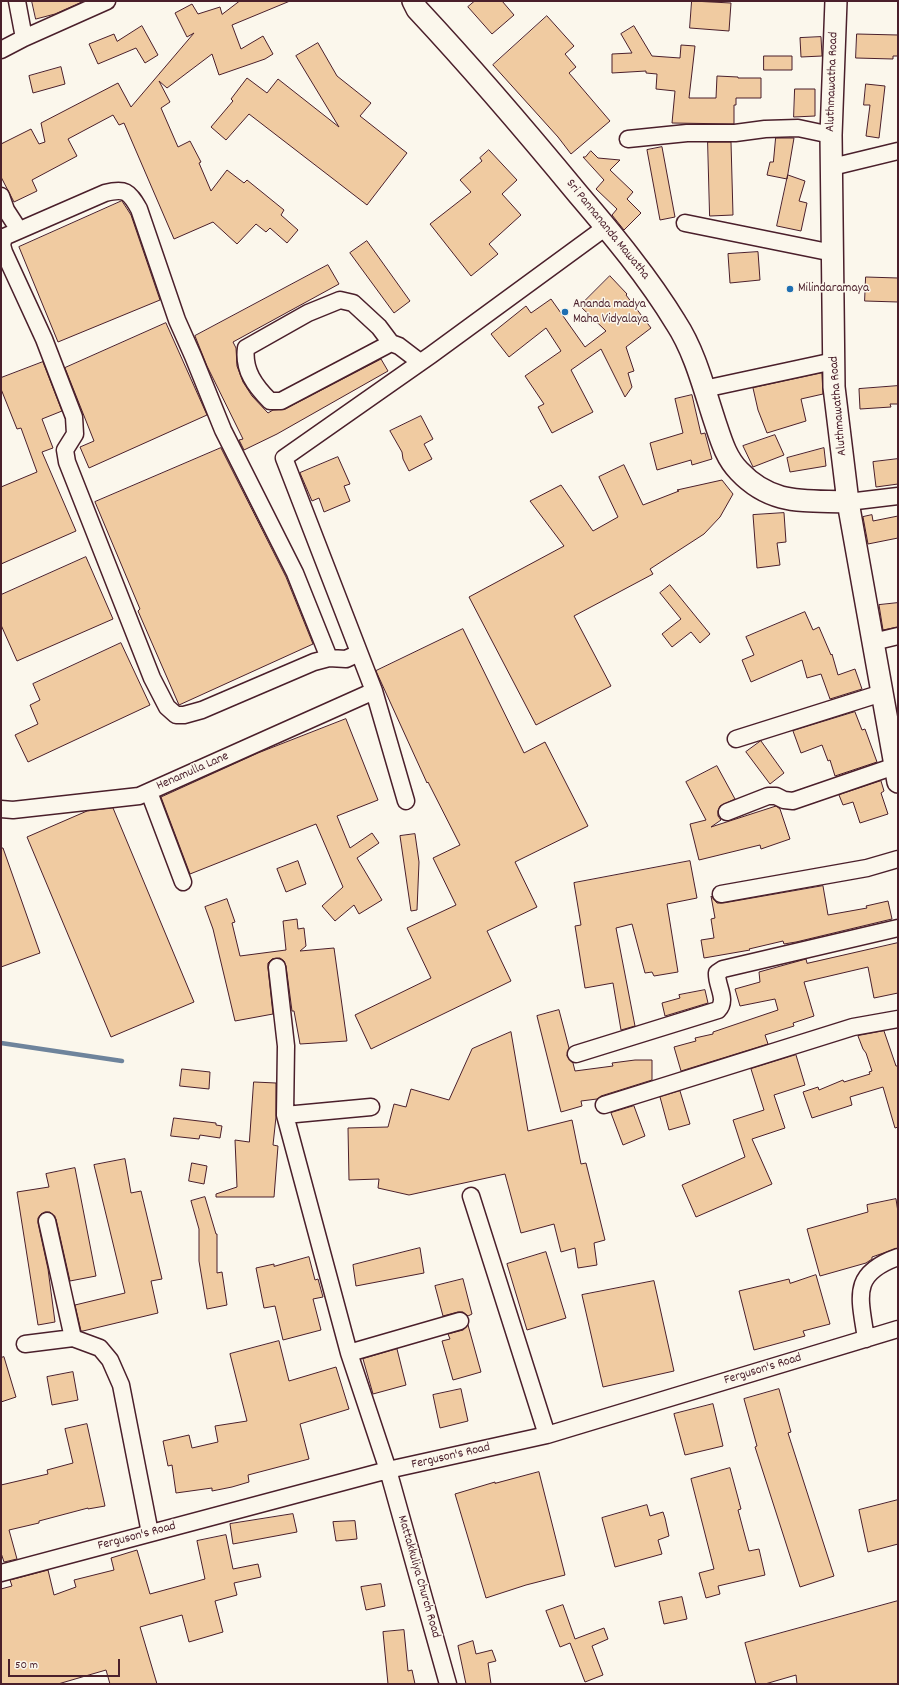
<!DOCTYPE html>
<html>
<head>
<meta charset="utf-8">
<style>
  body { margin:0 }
  #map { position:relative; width:899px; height:1685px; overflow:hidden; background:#fbf7ec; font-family:Dekko,sans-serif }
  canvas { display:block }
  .frame { position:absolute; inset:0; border:2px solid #4a1f2b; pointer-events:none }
  .scale { position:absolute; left:8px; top:1659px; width:112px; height:18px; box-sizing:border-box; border:2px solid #4a1f2b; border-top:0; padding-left:5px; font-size:12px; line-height:14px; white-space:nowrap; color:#4a1f2b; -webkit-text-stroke:3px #fbf7ec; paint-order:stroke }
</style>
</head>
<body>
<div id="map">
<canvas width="899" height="1685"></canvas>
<div class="frame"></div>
<div class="scale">50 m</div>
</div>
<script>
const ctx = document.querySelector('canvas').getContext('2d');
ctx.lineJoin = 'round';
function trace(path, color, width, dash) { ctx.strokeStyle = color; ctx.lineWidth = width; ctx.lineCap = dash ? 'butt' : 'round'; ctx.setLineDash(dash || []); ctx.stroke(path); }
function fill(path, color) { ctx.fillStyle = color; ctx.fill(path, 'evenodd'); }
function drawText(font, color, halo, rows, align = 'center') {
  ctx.font = font + ' Dekko,sans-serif'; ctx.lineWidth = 3; ctx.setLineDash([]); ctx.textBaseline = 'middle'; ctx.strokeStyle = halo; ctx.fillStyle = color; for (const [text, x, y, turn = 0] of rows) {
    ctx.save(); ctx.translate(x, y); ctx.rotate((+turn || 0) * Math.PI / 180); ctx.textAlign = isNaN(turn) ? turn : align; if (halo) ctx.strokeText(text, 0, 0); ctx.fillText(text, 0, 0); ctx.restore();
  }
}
trace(new Path2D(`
  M1,1043L122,1061`), '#6e849c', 4.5);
const building = new Path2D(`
  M32,1H84L55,14L36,19Z
  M240,1H290L232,25L241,49L263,36L273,54L265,59L219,75L212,54L167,88L159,81L170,102L161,108L178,147L190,141L201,162L199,163L211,191L227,170L244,183L247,180L284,210L281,215L298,230L287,243L270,228L266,232L256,224L237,244L213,222L174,239L124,123L119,125L113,115L68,139L77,156L32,180L37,191L14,202L1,177V144L31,129L39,144L45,142L41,123L118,83L131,107L194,33L187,37L175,13L192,4L198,14L220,7L222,14Z
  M475,1H502L514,15L492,34L468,7Z
  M692,1L731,3L729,31L690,28Z
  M547,16L574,46L565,54L576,67L569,73L610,121L571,154L558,137L493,65Z
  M142,26L158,55L145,63L136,48L98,64L89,44L114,34L117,41Z
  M634,26L652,56L680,58L681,45L695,46L689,98H716L717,76L738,77V78H761V98H736V105H734V124L672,123L675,91L656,89L657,74L646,73V71L612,73V54L632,53L621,34Z
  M857,34L898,35V56H893V59L856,58Z
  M821,37L822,56L801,57L800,38Z
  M318,43L337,76L371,103L360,116L407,153L367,205L249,114L226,140L211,127L233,101L231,99L247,78L267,93L278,79L339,127L296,56Z
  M764,56H792V70H764Z
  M61,67L65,84L33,93L29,76Z
  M866,84L885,86L879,138L866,136L870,105H864Z
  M795,89H815V116L794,117Z
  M776,138H794L787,179L767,175L770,162H773Z
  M708,142H731L733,215L710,216Z
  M662,147L675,217L660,220L647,150Z
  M489,150L517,180L502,194L521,215L489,244L498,254L471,276L430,224L471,192L460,180L482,161L480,158Z
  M591,151L598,158L620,160L610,170L633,192L627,199L641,213L624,230L612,215L617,209L596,189L604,180L583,157H585Z
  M788,175L805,181L799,201L807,203L801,231L777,226Z
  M122,201L131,215L160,300L58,342L19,247Z
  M367,241L410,301L394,313L350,253Z
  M758,252L760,280L730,283L728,254Z
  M328,265L339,284L233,342L236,348L237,366L243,382L252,396L268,413L273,410L285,409L381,359L388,371L277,434L244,450L239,440L243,439L207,366L195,336Z
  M610,276L627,294L626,295L651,328L626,347L634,371L628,373L632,387L625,397L601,349L571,370L593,412L552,433L538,407L544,404L525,376L561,351L546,328L509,357L491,334L526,306L531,313L551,299L585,347L606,331L580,306Z
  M866,277L898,278V302L865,301Z
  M166,323L207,415L89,468L80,447L94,441L65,368Z
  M43,362L62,411L42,419L53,448L42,452L76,531L1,564V487L37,472L21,428L17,429L1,389V378Z
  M822,373L823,394L801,399L806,421L767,433L758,410L753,388Z
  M898,386V404H890L891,407L860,409L859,389Z
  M692,395L701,434L705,433L712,459L692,465L691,460L657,470L650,443L683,433L675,399Z
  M421,416L433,439L424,444L432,459L409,471L403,459L402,452L390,431Z
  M775,435L784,455L753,467L743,446Z
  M221,448L286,577L313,644L179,705L138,611L140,609L95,502Z
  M824,448L826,466L790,472L787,458Z
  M338,457L350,484L344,486L350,501L324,512L319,498L312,501L300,473Z
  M898,459V484L876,487L873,462Z
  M624,465L643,505L679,491L677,490L722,480L733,494L720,517L704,534L650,569L653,574L574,616L611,686L536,725L469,597L564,546L530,501L561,485L593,531L618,517L599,477Z
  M784,513L786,542L777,543L780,565L757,568L753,515Z
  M872,515L873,521L898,516V538L868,544L863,517Z
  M86,557L113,619L17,661L1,625V595Z
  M670,585L710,634L700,643L691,632L672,647L662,634L681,619L660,593Z
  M898,603V627L883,630L879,605Z
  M805,612L813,630L819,627L831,655L832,654L838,675L855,669L862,689L830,699L821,674L807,678L802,660L751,682L742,660L754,655L746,637Z
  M463,629L524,753L545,742L588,826L515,862L537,907L487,931L511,981L371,1049L355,1015L431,978L407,928L456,905L433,858L460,845L428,782L427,783L376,671Z
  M121,643L150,705L28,762L15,735L38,724L30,705L40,700L33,684Z
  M855,712L862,730L865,729L877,762L835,776L830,760L828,761L822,745L801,753L793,731Z
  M346,719L378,800L337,816L350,848L372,833L379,843L357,858L382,900L359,914L354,905L335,921L322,906L343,887L316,824L190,874L161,797L258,753Z
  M761,741L784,773L770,784L746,752Z
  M717,766L735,799L720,806L718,811V816L721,820L711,827L776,806L780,809L790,839L761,849L760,845L699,860L690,824L706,820L686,782Z
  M881,781L884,791L881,793L888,814L860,823L853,802L843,805L839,795Z
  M113,808L194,1002L111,1037L27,837L87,811Z
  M415,834L419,862L417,910L411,911L400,836Z
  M1,848H3L40,953L1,967Z
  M298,861L306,884L286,892L277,869Z
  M690,861L697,898L667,904L678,972L654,976L652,972L645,973L632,924L616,928L635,1026L621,1030L613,983L585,988L575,926L581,925L574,883Z
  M823,886L828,915L867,908L866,906L888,901L892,919L796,942L784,944L783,941L749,949L750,950L704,958L701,940L714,938L711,919L715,918L711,896L717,903H723Z
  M227,899L235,922L232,923L240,956L286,950L283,921L297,919L298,929L304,928L306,946L300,951L334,948L347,1041L300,1044L294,1011H292L286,966L284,961L280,958L272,959L268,963V968L273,1014L235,1021L213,929L205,907Z
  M898,943V993L874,998L868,967L804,982L814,1016L793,1023L794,1026L765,1035L768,1044L681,1071L674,1047L696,1041L695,1038L713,1034V1032L778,1010L775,999L740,1006L735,989L760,982L759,972L806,959L807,963Z
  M705,990L708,1003L665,1016L662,1003L680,998L679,995Z
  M559,1010L569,1048L567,1056L573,1063L575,1071L613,1066L612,1063L635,1060H652V1080L601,1096L597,1099L581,1101L582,1106L561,1112L537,1016Z
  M884,1031L896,1066H898V1127L895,1128L883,1087L850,1097L852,1105L812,1118L803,1092L818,1087L819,1090L843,1080L844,1082L870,1074L869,1072L872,1071L866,1053L863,1049L858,1036Z
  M511,1032L528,1131L572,1120L581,1164L586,1163L605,1240L594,1243L597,1265L578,1268L575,1248L561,1252L554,1224L521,1233L505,1174L409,1195L378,1188L379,1179L349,1180L348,1128L388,1127L394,1104L406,1107L411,1089L449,1100L472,1049Z
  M796,1055L805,1085L774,1095L785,1128L752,1139L772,1184L696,1217L682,1185L745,1157L733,1120L764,1110L751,1069Z
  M182,1069L210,1072L209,1089L180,1086Z
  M254,1082L276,1083V1117L273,1145L278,1146L274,1197H216V1194L237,1187L235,1140L249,1142Z
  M680,1091L690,1124L669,1130L660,1097Z
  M634,1106L645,1136L623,1145L611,1113Z
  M174,1118L216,1123V1125L222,1126L220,1138L200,1135L199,1139L171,1136Z
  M125,1159L131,1193L141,1191L162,1279L151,1281L158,1313L83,1331H81L75,1305L125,1293L94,1165Z
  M192,1163L207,1166L204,1184L189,1181Z
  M75,1168L96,1276L70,1281L56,1219L50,1212H45L41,1214L38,1218V1223L48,1269L55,1322L38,1325L17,1192L49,1187L46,1174Z
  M205,1197L216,1234H217V1273L222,1272L227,1305L207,1309L199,1261V1229L191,1201Z
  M896,1199L898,1212V1248L872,1257V1259L866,1263L820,1276L807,1229L868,1212L867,1205Z
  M420,1248L424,1273L356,1286L353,1265Z
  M546,1252L566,1318L527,1330L507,1264Z
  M309,1257L315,1280L318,1279L323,1297L313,1299L321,1330L283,1340L275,1306L264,1308L256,1268L274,1264V1266Z
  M816,1275L830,1324L803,1331L805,1336L754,1350L739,1291L789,1279L790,1283Z
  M463,1279L472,1314L468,1316L463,1312H458L443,1316L435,1286Z
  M654,1281L674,1371L603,1387L582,1295Z
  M468,1325L481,1372L453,1380L442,1341L450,1339L448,1334L463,1330Z
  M279,1341L289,1381L336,1367L349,1409L300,1424L309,1459L248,1475L249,1482L232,1487L212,1491V1488L176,1493L172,1465L168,1466L163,1441L189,1435L192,1448L218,1442L215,1426L247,1421L230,1354Z
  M397,1349L406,1385L373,1394L363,1359Z
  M4,1357L16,1397L1,1402V1358Z
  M73,1372L78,1400L52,1405L47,1377Z
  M461,1389L468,1421L440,1428L433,1395Z
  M779,1389L791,1432L788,1433L834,1576L800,1587L755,1447L757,1446L744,1399Z
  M713,1404L723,1446L685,1455L674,1414Z
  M87,1424L105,1506L88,1509V1508L39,1521V1523L9,1530L17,1559L4,1562L1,1553V1485L48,1474L47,1470L73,1463L65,1429Z
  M730,1468L741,1509L738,1510L749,1551L759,1549L765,1575L718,1586L720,1594L706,1598L699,1573L714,1569L691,1479Z
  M539,1472L565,1575L526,1585L486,1598L455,1494L495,1482V1483Z
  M898,1500V1544L868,1552L859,1510Z
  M647,1505L650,1516L663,1512L665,1518L669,1536L658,1540L662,1554L615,1567L602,1518Z
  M293,1514L297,1532L233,1544L230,1524Z
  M355,1521L357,1539L336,1541L333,1522Z
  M226,1535L233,1569L258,1564L261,1577L234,1583L237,1595L215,1601L223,1632L189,1642L182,1615L140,1627L157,1684H110L106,1670L58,1684H1V1589L12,1586L10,1580L48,1570L54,1595L76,1587L74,1580L114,1570L111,1558L137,1550L150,1594L205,1579L197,1541Z
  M381,1584L385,1606L366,1610L361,1587Z
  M682,1597L687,1619L664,1624L659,1602Z
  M898,1601V1684H797L796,1675L765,1684H756L745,1643Z
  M563,1605L575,1639L604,1628L608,1639L592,1646L603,1675L585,1682L570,1643L560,1647L546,1611Z
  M404,1630L408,1671L412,1670L415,1684H388L383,1632Z
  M473,1641L476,1654L492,1650L496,1661L488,1663L491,1684H466L458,1646Z`);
fill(building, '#f0cba1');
trace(building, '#4a1f2b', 1);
const minor = new Path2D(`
  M17,1L24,38
  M1,50L24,38L107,1
  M628,139L687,133H735L765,129L798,128L831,135
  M832,167L898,151
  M1,196L6,210L19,230
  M685,223L833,253
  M391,343L281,401H270C255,386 243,370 246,348L308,313L340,300L353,303L379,327L391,343L399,346L420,362
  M704,389L834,361
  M848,502L898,496
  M873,642L898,636
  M329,658L295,573L223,430L193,356L177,320L139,209C129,191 125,188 105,193L4,237L2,245L4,252L44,339L74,417L75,434L65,450L67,462L152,678L167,707L176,715H184L202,710L314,662L329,658L346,659L359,653
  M736,739L882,693
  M149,792L183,882
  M406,801L374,691L284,458L431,355L606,227
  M1,809L13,810L139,796L374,691
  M727,812L768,796H776L784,800L793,801L895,766
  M721,894L867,868L898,859
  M277,967L286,1046L285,1115L349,1353L388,1470L448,1684
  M576,1054L718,1010C728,1000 716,985 717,973L723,969L898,928
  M604,1105L853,1027L898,1019
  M285,1115L371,1107
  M471,1196L547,1435
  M47,1221L73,1338
  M866,1339C860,1297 850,1274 898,1257
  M25,1344L73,1338L100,1348L110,1360L121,1385L150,1533
  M349,1353L460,1321
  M1,1573L388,1470L547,1435L898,1329`);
const major = new Path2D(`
  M413,1L417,9C473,69 526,131 578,194C613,235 648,277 676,323C695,352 704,389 715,422C721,440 726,458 739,471C772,506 805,500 848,502
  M836,1L831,135L834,387L848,502L898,782`);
trace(minor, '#4a1f2b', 19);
trace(major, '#4a1f2b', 24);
trace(minor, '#fbf7ec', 16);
trace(major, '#fbf7ec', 21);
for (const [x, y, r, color] of [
  [790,289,4,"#1f6fb2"],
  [565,312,4,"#1f6fb2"]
]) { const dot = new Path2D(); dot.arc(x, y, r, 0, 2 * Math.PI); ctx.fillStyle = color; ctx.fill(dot); trace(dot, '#fbf7ec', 1.5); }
drawText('13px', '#4a1f2b', '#fbf7ec', [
  ["Aluthmawatha Road",833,82,-88],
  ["Sri Pannananda Mawatha",607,230,51],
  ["Aluthmawatha Road",839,406,-95],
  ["Henamulla Lane",193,772,-24],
  ["Ferguson's Road",763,1370,-17],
  ["Ferguson's Road",451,1457,-13],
  ["Ferguson's Road",137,1537,-15],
  ["Mattakkuliya Church Road",418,1577,74]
]);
drawText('13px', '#4a1f2b', '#fbf7ec', [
  ["Milindaramaya",798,289],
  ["Ananda madya",573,305],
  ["Maha Vidyalaya",573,320]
], 'left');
</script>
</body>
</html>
